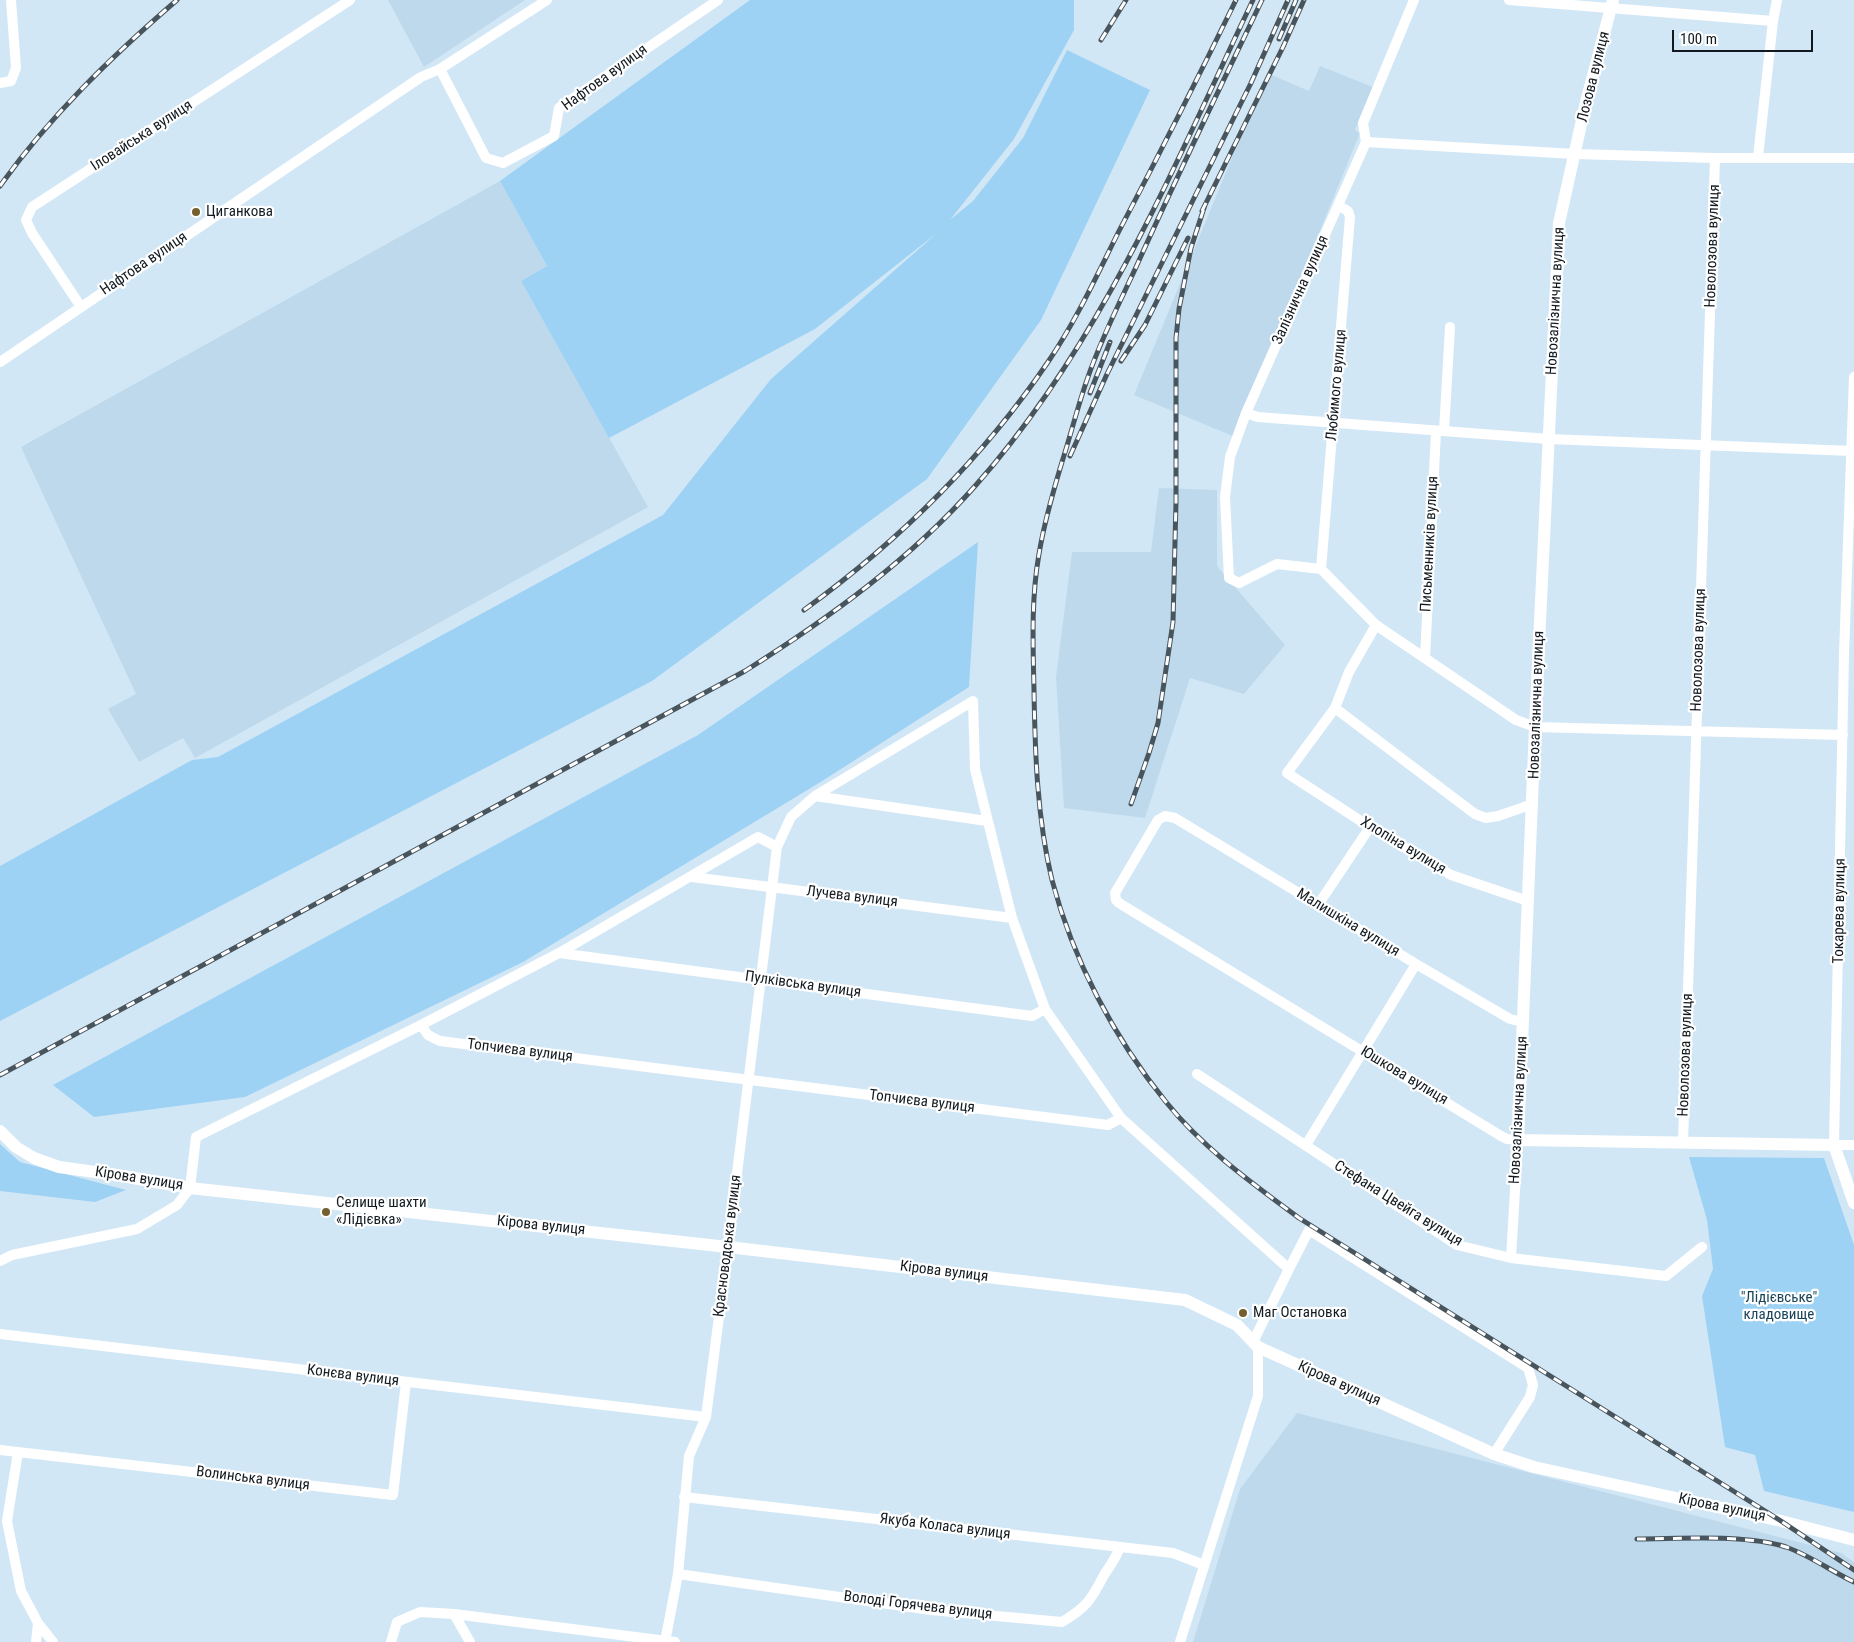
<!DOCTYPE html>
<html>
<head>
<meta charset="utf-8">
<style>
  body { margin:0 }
  #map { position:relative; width:1854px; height:1642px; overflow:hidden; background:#d2e7f6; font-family:"Roboto Condensed",sans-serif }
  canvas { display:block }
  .scale { position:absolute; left:1672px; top:30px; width:141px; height:22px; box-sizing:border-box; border:2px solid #121a1f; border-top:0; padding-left:6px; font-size:15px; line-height:18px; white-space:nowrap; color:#121a1f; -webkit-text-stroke:4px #fff; paint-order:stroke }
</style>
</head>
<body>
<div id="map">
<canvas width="1854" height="1642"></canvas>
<div class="scale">100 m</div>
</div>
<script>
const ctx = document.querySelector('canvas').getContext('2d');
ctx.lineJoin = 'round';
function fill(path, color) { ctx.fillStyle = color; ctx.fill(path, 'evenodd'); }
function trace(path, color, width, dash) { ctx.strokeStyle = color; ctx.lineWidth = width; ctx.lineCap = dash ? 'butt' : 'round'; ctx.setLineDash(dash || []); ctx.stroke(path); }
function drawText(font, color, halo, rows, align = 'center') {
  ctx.font = font + ' "Roboto Condensed",sans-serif'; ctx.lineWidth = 4.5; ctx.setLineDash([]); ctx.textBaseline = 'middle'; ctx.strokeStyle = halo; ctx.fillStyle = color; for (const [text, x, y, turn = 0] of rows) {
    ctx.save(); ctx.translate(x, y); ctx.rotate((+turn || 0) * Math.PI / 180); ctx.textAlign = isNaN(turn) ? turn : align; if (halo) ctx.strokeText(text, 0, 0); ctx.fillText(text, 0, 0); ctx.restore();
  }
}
fill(new Path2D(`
  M388,0H525L424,67Z
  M1320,66L1373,87L1355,130L1360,133L1235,437L1134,395L1267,73L1309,91Z
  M500,181L547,266L521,281L648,507L195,758L183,738L139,762L108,709L136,694L21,447Z
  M1159,488L1217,490V566L1285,645L1244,694L1190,678L1145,818L1064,808L1056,677L1072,552H1151Z
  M1297,1413L1841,1553L1854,1562V1642H1193L1240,1489Z`), '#bed9ec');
fill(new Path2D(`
  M750,0H1074V30L1014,139L950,220L973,201L1023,138L1067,50L1150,90L1041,320L927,479L652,681L0,1021V866L192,760L218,757L663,515L771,379L937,233L815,329L609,438L521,281L547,266L500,181Z
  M978,542L969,687L819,783L523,962L245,1097L94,1117L53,1085L698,735Z
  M0,1144L20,1162L126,1190L95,1202L0,1191Z
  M1689,1157L1824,1158L1854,1245V1512L1764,1491L1755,1455L1725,1447L1702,1296L1713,1269L1707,1220Z`), '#9dd2f4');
trace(new Path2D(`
  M1414,0L1363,123L1366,142L1246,413L1230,457L1225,497L1229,578L1239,583L1277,564L1321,569L1376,625L1516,720L1535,727L1843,735
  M1509,0L1773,21
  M440,69L486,158L503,163L554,136L559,108L718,0
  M0,83L11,81L16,68L11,0
  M1366,142L1575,154L1715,158H1854
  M1758,157L1773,21L1777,0
  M81,307L32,233L26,220L32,207L350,0
  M0,362L421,77L440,69L547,0
  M1854,377L1844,654L1834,1145H1854
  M1246,413L1258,417L1549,439L1852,451
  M1444,431L1450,327
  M1321,569L1350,217L1348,211L1339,206
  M1376,625L1349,672L1335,708L1287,773L1370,827L1451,875L1528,901
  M1425,658L1436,431
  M1335,708L1475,814L1486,818L1498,816L1533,804
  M815,796L987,821
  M692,877L1012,918
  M1318,905L1370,827
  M559,953L1032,1016L1045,1009
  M421,1025L428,1035L440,1041L1108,1125L1121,1118L1289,1269L1253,1342
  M1197,1074L1457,1245L1511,1258L1666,1276L1702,1247
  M1683,1143L1715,158
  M1306,1145L1416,964
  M1511,1258L1518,1140L1507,1139L1501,1136L1119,903L1116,900L1115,893L1158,820L1165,816L1175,818L1416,964L1510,1019L1523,1022
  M0,1261L12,1255L137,1229L177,1205L190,1188L196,1137L421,1025L559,953L758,837L777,847L791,817L815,796L973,701L975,769L1012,918L1045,1009L1121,1118
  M1289,1269L1309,1230L1528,1368L1533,1385L1530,1397L1494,1454
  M0,1334L706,1417
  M0,1450L393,1495L406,1382
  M18,1452L7,1521L21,1591L38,1623L36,1642
  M684,1497L1173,1553L1204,1565
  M678,1574L931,1610L1062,1622C1087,1607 1091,1600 1104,1575C1110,1566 1116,1558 1120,1547
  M454,1614L470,1642
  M38,1623L53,1642
  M391,1642L397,1622L420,1612L454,1614L675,1642
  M665,1642L678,1574L689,1456L706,1417L728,1247L777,847
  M1180,1642L1258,1396V1347`), '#fff', 10);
trace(new Path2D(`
  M1613,0L1586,102L1559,223L1535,727L1518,1140L1834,1145L1854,1203
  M0,1131L16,1147L34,1158L59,1167L117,1175L190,1188L728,1247L1185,1300L1237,1325L1258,1347L1494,1454L1534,1467L1781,1521L1854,1540`), '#fff', 12);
const rail = new Path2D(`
  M1262,0C1220,88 1177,176 1137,265C1120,302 1101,339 1088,377C1078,405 1071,434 1062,462C1053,492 1044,523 1039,554C1031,599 1033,645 1034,690C1035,753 1037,818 1052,880C1073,960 1114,1038 1166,1102C1204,1149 1252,1183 1299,1218L1781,1521L1854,1570
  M1279,39L1296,0
  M1101,40L1126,0
  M0,186C50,116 112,56 177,0
  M1202,211L1283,47L1304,0
  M1121,361L1145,325L1188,238
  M1090,393L1110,342
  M1070,456L1107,374L1251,83L1288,0
  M804,610C899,541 982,459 1048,362C1076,321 1097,275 1119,231C1159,155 1198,78 1236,0
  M1131,804L1149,753L1158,723L1173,622L1176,502V338L1179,309L1191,248L1205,205
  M0,1075L745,671C829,618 910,560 976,485C1101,344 1173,168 1253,0
  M1637,1539C1681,1539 1744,1534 1786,1547C1809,1555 1831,1571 1854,1582`);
trace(rail, '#49555d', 5);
trace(rail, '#fff', 3, [9]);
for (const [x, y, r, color] of [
  [196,212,5,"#745f2e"],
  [326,1212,5,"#745f2e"],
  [1243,1313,5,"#745f2e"]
]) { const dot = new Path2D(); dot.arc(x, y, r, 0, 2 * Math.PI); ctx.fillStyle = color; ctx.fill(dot); trace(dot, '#fff', 2); }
drawText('15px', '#121a1f', '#fff', [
  ["Лозова вулиця",1594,77,-76],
  ["Нафтова вулиця",605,78,-36],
  ["Іловайська вулиця",142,136,-33],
  ["Новолозова вулиця",1713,246,-88],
  ["Нафтова вулиця",144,264,-34],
  ["Залізнична вулиця",1301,290,-66],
  ["Новозалізнична вулиця",1556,301,-87],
  ["Любимого вулиця",1337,385,-85],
  ["Письменників вулиця",1430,544,-87],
  ["Новолозова вулиця",1699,650,-88],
  ["Новозалізнична вулиця",1537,705,-88],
  ["Хлопіна вулиця",1403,846,31],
  ["Лучева вулиця",852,897,7],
  ["Токарева вулиця",1840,911,-89],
  ["Малишкіна вулиця",1348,923,31],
  ["Пулківська вулиця",803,985,8],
  ["Топчиєва вулиця",520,1051,7],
  ["Новолозова вулиця",1686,1055,-88],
  ["Юшкова вулиця",1404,1076,31],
  ["Топчиєва вулиця",922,1102,7],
  ["Новозалізнична вулиця",1519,1110,-87],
  ["Кірова вулиця",139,1179,9],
  ["Стефана Цвейга вулиця",1398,1204,32],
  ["Кірова вулиця",541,1226,6],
  ["Красноводська вулиця",728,1246,-83],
  ["Кірова вулиця",944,1272,7],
  ["Конєва вулиця",353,1376,7],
  ["Кірова вулиця",1339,1384,24],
  ["Волинська вулиця",253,1479,7],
  ["Кірова вулиця",1722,1508,12],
  ["Якуба Коласа вулиця",945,1527,7],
  ["Володі Горячева вулиця",918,1606,7]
]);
drawText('15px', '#121a1f', '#fff', [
  ["Циганкова",206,212],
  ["Селище шахти",336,1203],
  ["«Лідієвка»",336,1220],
  ["Маг Остановка",1253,1313]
], 'left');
drawText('15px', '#19435a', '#fff', [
  ["\"Лідієвське\"",1779,1298],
  ["кладовище",1779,1315]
]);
</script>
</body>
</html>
